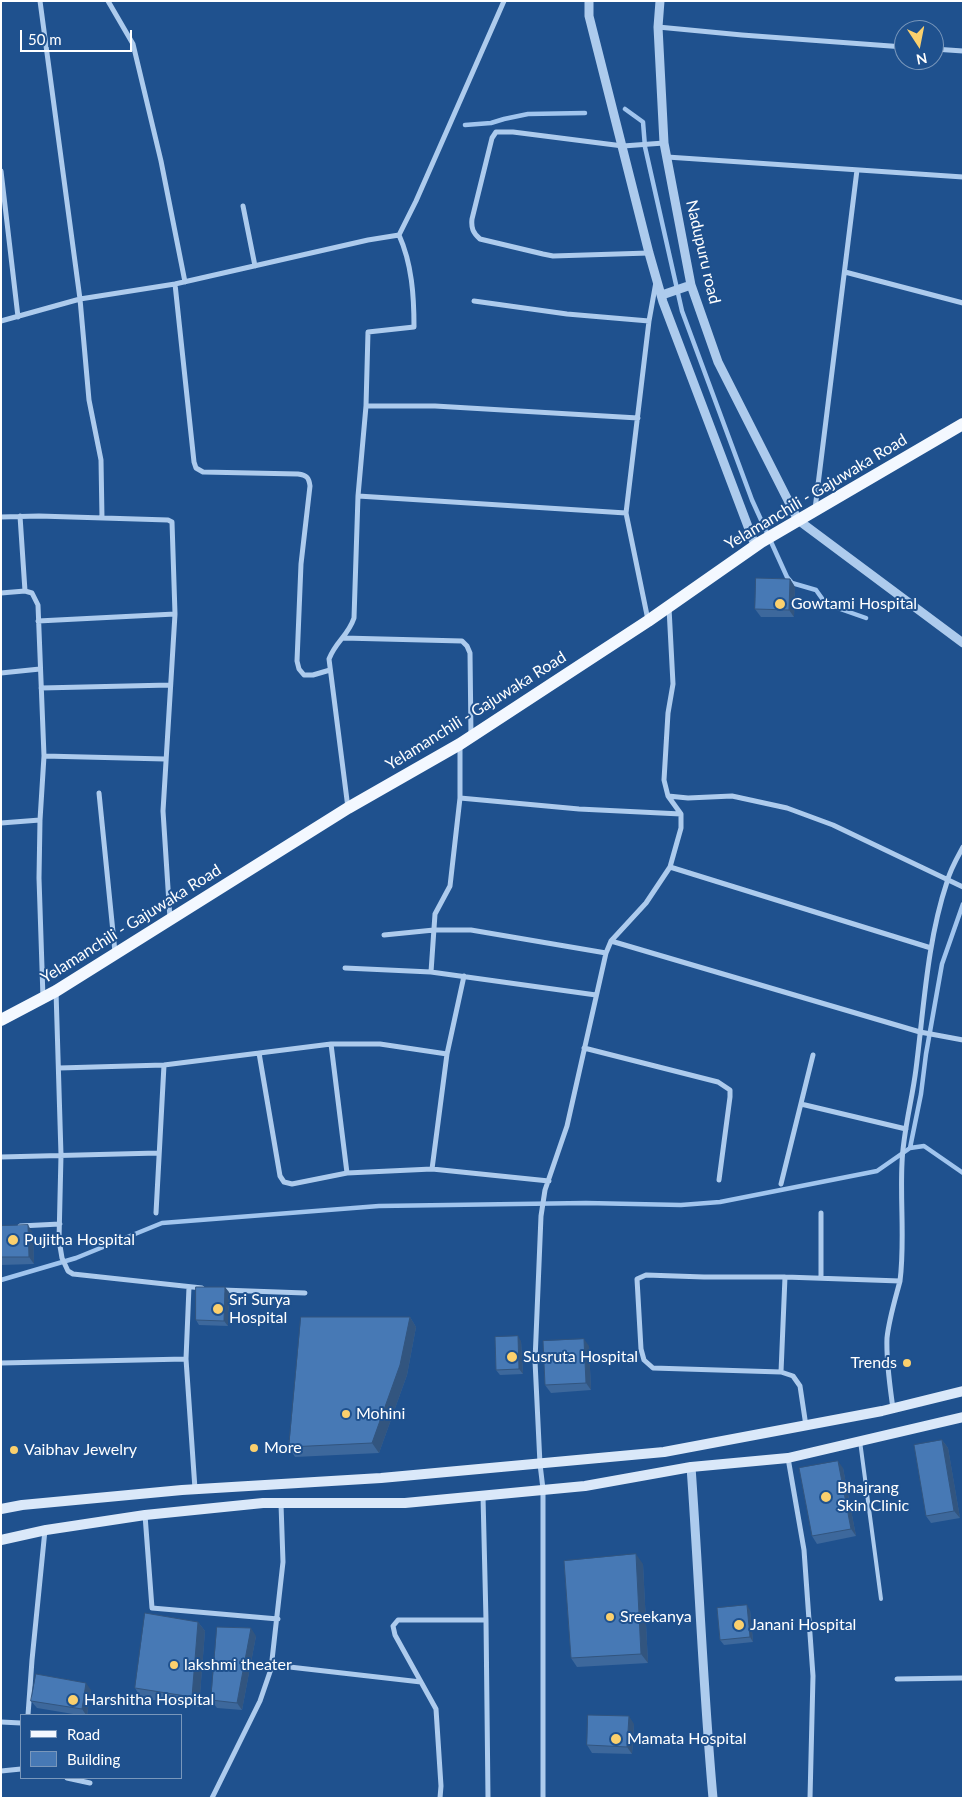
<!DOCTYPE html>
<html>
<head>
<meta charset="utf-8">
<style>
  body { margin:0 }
  #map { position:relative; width:964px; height:1799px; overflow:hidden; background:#1f518e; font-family:Lato,sans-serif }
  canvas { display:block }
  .frame { position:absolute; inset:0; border:2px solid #fff; pointer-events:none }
  .legend { position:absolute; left:20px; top:1714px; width:162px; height:65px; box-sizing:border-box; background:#1f518e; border:1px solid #7997bb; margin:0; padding:6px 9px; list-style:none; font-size:15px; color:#fff }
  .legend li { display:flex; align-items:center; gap:10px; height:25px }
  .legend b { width:25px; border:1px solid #7997bb }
  .north { position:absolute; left:894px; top:20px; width:50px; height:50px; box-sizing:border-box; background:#1f518e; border:1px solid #7997bb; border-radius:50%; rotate:169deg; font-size:14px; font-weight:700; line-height:20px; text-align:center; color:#fff }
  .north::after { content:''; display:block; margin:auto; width:18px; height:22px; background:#fbd06d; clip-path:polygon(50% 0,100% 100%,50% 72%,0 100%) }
  .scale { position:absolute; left:20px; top:30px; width:112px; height:22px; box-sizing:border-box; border:2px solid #fff; border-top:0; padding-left:6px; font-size:15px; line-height:18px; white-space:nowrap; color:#fff; -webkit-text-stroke:4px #1f518e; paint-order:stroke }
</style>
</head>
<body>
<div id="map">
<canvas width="964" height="1799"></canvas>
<div class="frame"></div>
<ul class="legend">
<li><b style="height:6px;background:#f3f8ff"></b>Road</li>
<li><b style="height:14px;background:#4779b5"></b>Building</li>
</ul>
<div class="north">N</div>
<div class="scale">50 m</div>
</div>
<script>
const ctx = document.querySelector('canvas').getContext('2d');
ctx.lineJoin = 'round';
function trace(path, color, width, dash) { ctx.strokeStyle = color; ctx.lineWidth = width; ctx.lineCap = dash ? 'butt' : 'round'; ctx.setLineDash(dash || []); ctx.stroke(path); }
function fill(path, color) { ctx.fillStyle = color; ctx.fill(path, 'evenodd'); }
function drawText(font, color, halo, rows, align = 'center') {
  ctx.font = font + ' Lato,sans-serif'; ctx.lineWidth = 4; ctx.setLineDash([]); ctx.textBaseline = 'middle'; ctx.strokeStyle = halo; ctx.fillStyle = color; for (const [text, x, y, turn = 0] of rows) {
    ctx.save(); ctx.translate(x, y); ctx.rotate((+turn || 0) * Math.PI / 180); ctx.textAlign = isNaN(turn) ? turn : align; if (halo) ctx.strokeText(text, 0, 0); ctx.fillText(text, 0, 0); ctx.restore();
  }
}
trace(new Path2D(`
  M625,109L643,122L645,147L682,311L752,500L787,577L792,583L816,590L826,604L866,618
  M465,125L491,123L504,119L528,114L585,113
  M910,1148L921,1094L926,1054L942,964L963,904
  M1,1280L76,1258L162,1223L379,1206L586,1203L681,1205L720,1202L877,1171L910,1148L924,1146L963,1173`), '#a1c5ee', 4.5);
trace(new Path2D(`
  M860,1441L881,1599`), '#adcbed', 4);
trace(new Path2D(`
  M40,1L80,299L89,400L101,460L102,518
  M108,1L133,44L161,161L185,282
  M658,27L742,35L904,47
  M934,49L963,51
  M667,157L963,177
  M1,171L18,317
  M243,206L255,266
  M649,253L553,256L543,254L480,239C473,233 471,228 472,219L492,138L496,132H513L623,146L664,143
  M845,272L963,303
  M175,284L194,462L196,468L203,472L298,474C307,475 309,478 310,486L301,564L297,661L299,669L304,675H313L330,670
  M474,301L567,314L649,321L656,282
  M1,321L80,299L175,284L368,240L399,235L416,201L504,1
  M366,406H435L638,418
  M358,496L626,513
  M815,509L857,170
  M20,516L25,591
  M1,517L39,516L168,520L172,522L175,614L163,811L170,919
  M1,593L25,591L32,593L38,605L44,756L40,820L39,878L43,998
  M648,620L626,513L649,321
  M38,621L175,614
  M343,638L462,641L467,646L470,653L471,736
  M1,673L40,669
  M41,688L170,685
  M44,756L165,759
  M99,793L115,952
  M668,796L688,798L732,796L787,808L833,825L963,887
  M460,798L579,809L681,814
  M348,808L329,659C336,641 348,636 354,618L358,496L366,406L368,332L414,327C414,296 412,264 399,235
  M1,823L40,820
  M670,867L931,948
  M384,935L434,930H471L606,953
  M611,941L920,1032L963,1040
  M345,968L431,972L596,995
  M431,972L435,914L450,886L460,798V745
  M56,991L61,1155L59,1240L62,1258L68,1271L73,1274L202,1288
  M331,1044L347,1173
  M584,1048L718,1082L730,1090V1097L719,1180
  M259,1053L280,1176L284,1182L292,1184L347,1173L432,1169L549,1181
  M59,1068L164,1065L331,1044H380L447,1054
  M801,1104L906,1129
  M1,1157L158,1153
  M432,1169L447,1054L464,976
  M781,1184L813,1055
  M156,1213L164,1065
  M821,1213V1278
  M20,1226L60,1224
  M222,1290L305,1293
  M186,1359L189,1287
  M1,1363L186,1359L195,1489
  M781,1372L785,1277
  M893,1409C890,1386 886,1361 887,1338C889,1319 895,1300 900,1281
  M806,1426L800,1386L793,1376L781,1372L653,1368L644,1360L641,1349L637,1279L646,1275L704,1277H785L900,1281C905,1242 900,1203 902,1163C903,1132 912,1101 916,1069C924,1007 927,942 947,882C950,870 957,858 963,847
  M788,1458L804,1550L813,1676L810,1798
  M483,1496L486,1620L488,1798
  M145,1515L152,1608L278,1619
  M272,1665L421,1682
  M897,1679L963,1678
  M28,1715L32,1660L45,1530
  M1,1722L21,1723
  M1,1771L21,1769
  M67,1778L90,1783
  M212,1798L260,1701L271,1669L283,1562L281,1504
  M440,1798L441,1786L436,1709L395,1635L393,1626L398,1620H486
  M543,1798V1489L540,1464L535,1361L541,1216L545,1190L567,1126L606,953L611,941L646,903L670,867L681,828V814L668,796L664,780L668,713L673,684L669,608`), '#adcbed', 5);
trace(new Path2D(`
  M589,1V16L649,253L663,302L755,545
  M660,1L658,27L664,143L691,285L718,362L798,520L963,643
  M662,295L691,285
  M691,1467C699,1577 703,1688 713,1798`), '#adcbed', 9);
trace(new Path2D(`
  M1,1509L22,1505L182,1490L381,1478L664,1452L882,1411L963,1391
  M1,1540L46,1530L145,1515L263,1503H405L585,1486L691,1467L788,1458L963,1417`), '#dae8f9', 10);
trace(new Path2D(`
  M1,1020L56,991L348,808L460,744L648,621L761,542L963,424`), '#f3f8ff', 12);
fill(new Path2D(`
  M790,579L795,587L794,617H761L755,609Z
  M1,1226L33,1233L34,1264L1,1265Z
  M229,1292L228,1326L199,1325L196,1320Z
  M410,1317L416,1327L407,1375L379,1453L295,1457L289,1447Z
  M521,1341L523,1374L500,1375L496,1370Z
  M589,1346L591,1390L551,1393L545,1385Z
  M942,1440L948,1448L960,1518L931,1523L926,1516Z
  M843,1468L856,1536L817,1544L812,1536Z
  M643,1564L648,1663L577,1667L571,1658Z
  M750,1610L753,1642L724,1645L720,1640Z
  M198,1622L205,1631L199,1707L141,1698L135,1688Z
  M256,1636L242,1710L217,1708L211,1700Z
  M91,1690L87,1715H79L37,1708L31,1701Z
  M634,1724L632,1754L592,1753L587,1745Z`), '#3d689c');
fill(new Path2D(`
  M790,579L795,587L794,617L789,610Z
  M28,1225L33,1233L34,1264L29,1257Z
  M225,1287L229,1292L228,1326L224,1321Z
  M410,1317L416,1327L407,1375L379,1453L372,1443Z
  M518,1336L521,1341L523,1374L519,1369Z
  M584,1339L589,1346L591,1390L586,1383Z
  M942,1440L948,1448L960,1518L954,1511Z
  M838,1461L843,1468L856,1536L851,1529Z
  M636,1554L643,1564L648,1663L641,1654Z
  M747,1605L750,1610L753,1642L750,1637Z
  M198,1622L205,1631L199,1707L192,1697Z
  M251,1628L256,1636L242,1710L237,1703Z
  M86,1683L91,1690L87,1715H86L82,1709Z
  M629,1716L634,1724L632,1754L627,1747Z`), '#32557f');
const building = new Path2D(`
  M756,578L790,579L789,610L755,609Z
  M28,1225L29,1257H1V1226Z
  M196,1287H225L224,1321L196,1320Z
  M301,1317H410L400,1365L372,1443L289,1447Z
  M518,1336L519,1369L496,1370L495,1337Z
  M584,1339L586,1383L545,1385L543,1341Z
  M942,1440L954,1511L926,1516L914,1445Z
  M838,1461L851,1529L812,1536L799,1468Z
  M636,1554L641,1654L571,1658L564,1561Z
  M747,1605L750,1637L720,1640L717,1608Z
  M145,1613L198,1622L192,1697L135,1688Z
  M217,1627L251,1628L237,1703L211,1700Z
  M36,1674L86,1683L82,1709L31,1701Z
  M588,1715L629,1716L627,1747L587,1745Z`);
fill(building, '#4779b5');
trace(building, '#32557f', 1);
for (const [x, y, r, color] of [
  [780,604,6,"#fbd06d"],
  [13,1240,6,"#fbd06d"],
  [218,1309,6,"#fbd06d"],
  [512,1357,6,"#fbd06d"],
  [907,1363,5,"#fbd06d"],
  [346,1414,5,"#fbd06d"],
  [254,1448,5,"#fbd06d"],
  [14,1450,5,"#fbd06d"],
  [826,1497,6,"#fbd06d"],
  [610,1617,5,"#fbd06d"],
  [739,1625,6,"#fbd06d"],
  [174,1665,5,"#fbd06d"],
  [73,1700,6,"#fbd06d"],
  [616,1739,6,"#fbd06d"]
]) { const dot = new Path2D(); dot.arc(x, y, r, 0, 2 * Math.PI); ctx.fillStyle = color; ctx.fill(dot); trace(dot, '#1f518e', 2); }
drawText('16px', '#fff', '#1f518e', [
  ["Nadupuru road",703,252,77],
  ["Yelamanchili - Gajuwaka Road",816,492,-31],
  ["Yelamanchili - Gajuwaka Road",476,711,-32],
  ["Yelamanchili - Gajuwaka Road",131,924,-32]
]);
drawText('16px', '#fff', '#1f518e', [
  ["Gowtami Hospital",791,604],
  ["Pujitha Hospital",24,1240],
  ["Sri Surya",229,1300],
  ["Hospital",229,1318],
  ["Susruta Hospital",523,1357],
  ["Trends",897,1363,"right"],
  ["Mohini",356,1414],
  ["More",264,1448],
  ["Vaibhav Jewelry",24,1450],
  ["Bhajrang",837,1488],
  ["Skin Clinic",837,1506],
  ["Sreekanya",620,1617],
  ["Janani Hospital",750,1625],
  ["lakshmi theater",184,1665],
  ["Harshitha Hospital",84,1700],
  ["Mamata Hospital",627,1739]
], 'left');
</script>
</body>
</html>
